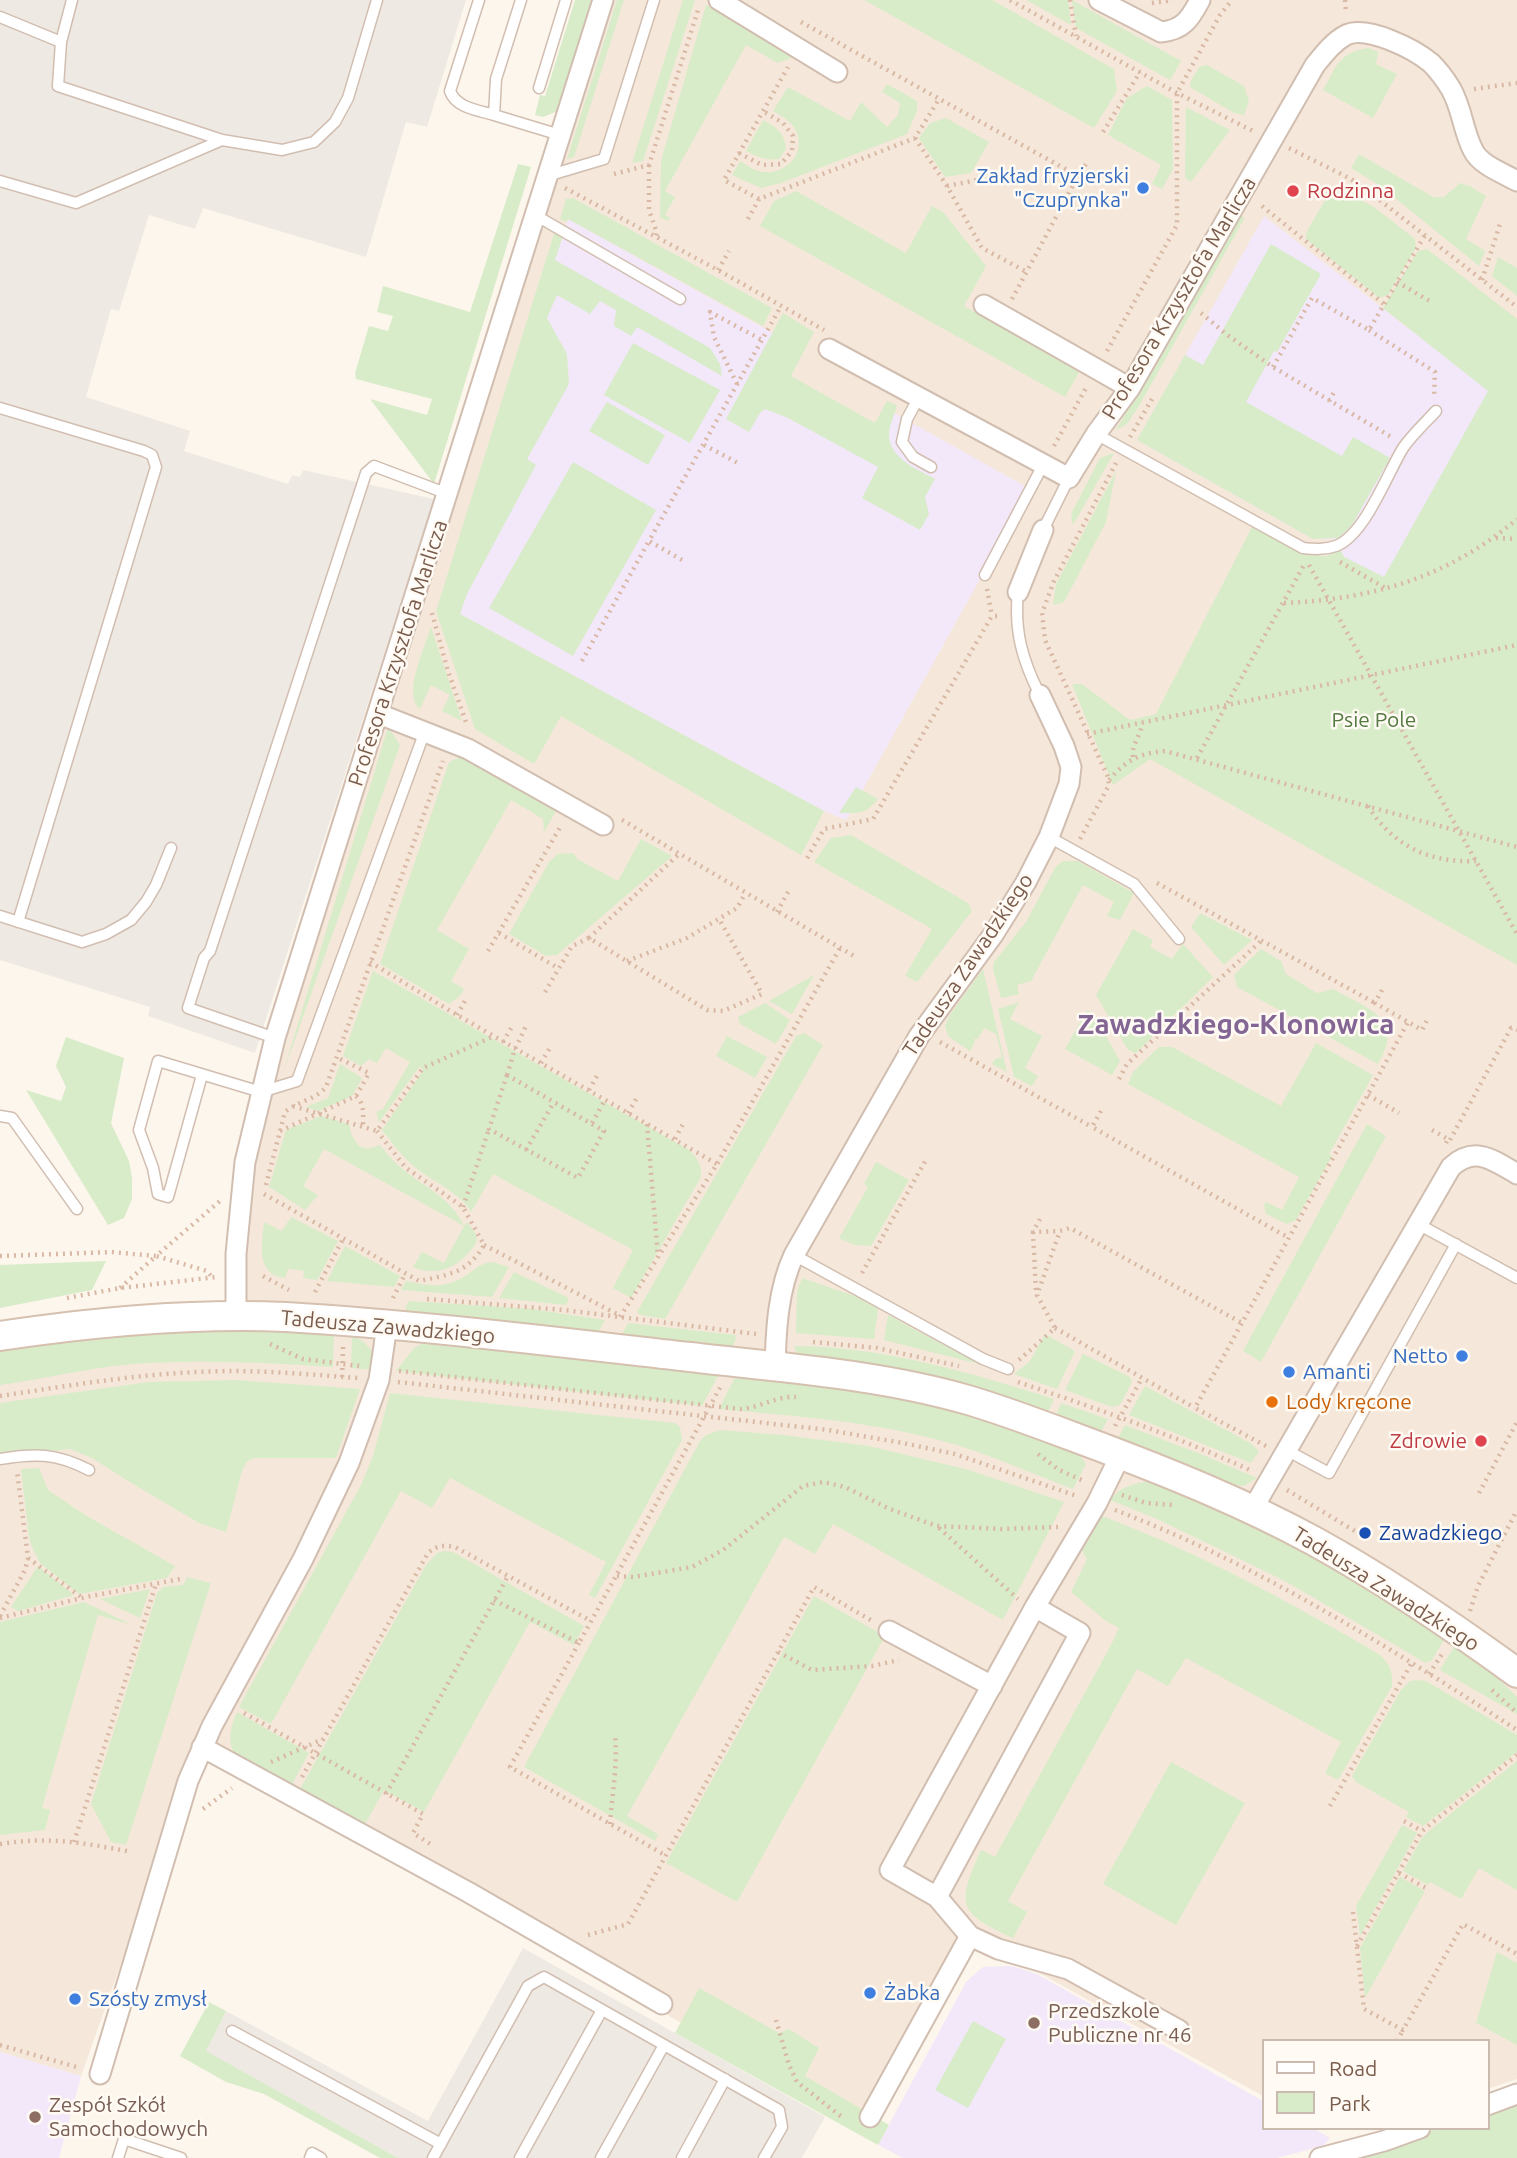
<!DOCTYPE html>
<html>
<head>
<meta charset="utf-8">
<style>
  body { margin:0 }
  #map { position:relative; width:1517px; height:2158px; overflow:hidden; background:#fdf6ec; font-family:Ubuntu,sans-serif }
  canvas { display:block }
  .legend { position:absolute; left:1262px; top:2039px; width:228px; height:91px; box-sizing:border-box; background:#fffaf3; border:2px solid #cabbb1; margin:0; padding:9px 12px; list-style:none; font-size:21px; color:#7a5c4d }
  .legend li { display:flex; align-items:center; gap:14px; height:35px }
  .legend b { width:35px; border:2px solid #cabbb1 }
</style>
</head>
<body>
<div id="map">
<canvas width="1517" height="2158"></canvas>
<ul class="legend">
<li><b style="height:9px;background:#fff"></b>Road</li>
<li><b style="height:19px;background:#d8ecc9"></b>Park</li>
</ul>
</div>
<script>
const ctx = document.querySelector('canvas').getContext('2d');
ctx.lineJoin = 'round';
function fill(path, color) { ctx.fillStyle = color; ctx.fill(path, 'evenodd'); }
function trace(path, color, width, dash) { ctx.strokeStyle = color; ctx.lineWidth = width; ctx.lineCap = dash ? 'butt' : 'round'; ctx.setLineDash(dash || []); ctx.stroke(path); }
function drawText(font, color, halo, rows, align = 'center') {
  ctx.font = font + ' Ubuntu,sans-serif'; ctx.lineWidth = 5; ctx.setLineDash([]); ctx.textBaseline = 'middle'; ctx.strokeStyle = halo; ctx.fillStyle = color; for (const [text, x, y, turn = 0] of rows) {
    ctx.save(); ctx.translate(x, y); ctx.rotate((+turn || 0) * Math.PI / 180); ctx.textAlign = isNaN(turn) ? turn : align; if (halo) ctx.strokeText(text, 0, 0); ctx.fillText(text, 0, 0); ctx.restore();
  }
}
fill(new Path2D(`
  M609,0H1517V1665L1450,1617L958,1390L245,1305L244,1251L252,1169L267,1091Z
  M246,1321L896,1389L1187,1487L1517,1680V2079L1487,2089V2041H1263V2096L1041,1974L960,1942L860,2125L198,1747L81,2076L0,2052V1344Z`), '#f5e8da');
fill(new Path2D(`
  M0,0H466L427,127L406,122L366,257L203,208L195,229L149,215L119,311L111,309L86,397L190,431L184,451L288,484L292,475L300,477L303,470L434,499L255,1053L148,1016L150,1007L0,960Z
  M523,1948L825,2117L802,2158H398L205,2051L226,2011L428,2121Z`), '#efe9e4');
fill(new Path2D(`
  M1264,216L1489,391L1384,578L1344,557L1333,539H1313L1137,440Z
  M568,219L798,347L781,377L874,430L887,409L1030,489L846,820L824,811L460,614L497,493L555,260Z
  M1012,1966L1037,1974L1263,2101V2128H1313L1330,2138L1323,2146L1277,2158H903L878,2145L966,1982L983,1967Z
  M0,2052L81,2076L59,2158H0Z`), '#f3e8fa');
fill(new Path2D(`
  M575,0H592L558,111L543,117L535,115L540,95L545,96Z
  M617,0H624L574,157L567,159Z
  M683,0H695L643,161L632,163Z
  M864,0H992L1114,69L1117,91L1094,128Z
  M1026,0H1068L1071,25Z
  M1072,0L1181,61L1170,80L1076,28Z
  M706,5L799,55L778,63L746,45L665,191L675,197L665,215L670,218L668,221L660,217L661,161Z
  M1369,48L1378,52L1376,64L1397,74L1373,118L1323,90C1337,65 1339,52 1369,48Z
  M1207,65L1244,86L1249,101L1244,115L1234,113L1190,87L1191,81L1199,67Z
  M887,84L917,101V111L907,134L781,183L761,188L732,175L740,161C748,166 756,172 765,172C786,174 805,154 797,133C794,123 782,116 773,111L788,87L850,121L861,102L887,127L898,115L900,103L882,92Z
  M1147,86L1172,100L1173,169L1162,189L1152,184L1161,165L1108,135L1127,98Z
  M1186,107L1230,130L1191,182L1185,178Z
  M946,118L989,142L971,173L945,177L919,138L930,123Z
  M763,120C778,129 784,131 786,149L779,159C766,161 758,157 746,151Z
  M1359,154L1433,197H1444L1460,183L1470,186L1486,196L1466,239L1485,251L1479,266L1379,185L1351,168Z
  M518,164L531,167L434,484L370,399L427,415L432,399L356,379L355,373L369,326L388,331L393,316L377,312L383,286L470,312Z
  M1333,186L1374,207L1415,239L1416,248L1388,295L1379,298L1306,239V233Z
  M796,191L906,253L932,206L943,212L986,266L964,306L1079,372L1065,397L760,226L774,201Z
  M573,198L772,308L763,326L568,219L567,222L560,219L566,199Z
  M1240,212L1244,219L1139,406L1127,424L1116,430Z
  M554,234L563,236L555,260L710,348L720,364L722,376L637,327L631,336L614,326L616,310L600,301L590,314L557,295L547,318L567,354L569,384L527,459L536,465L467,594L460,614L824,811L801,855L561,716L534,764L475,729L436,611Z
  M1271,244L1321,274L1277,352L1274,351L1246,402L1342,456L1353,437L1390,458L1352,525L1339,538L1313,539L1137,440L1185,355L1203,365Z
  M1427,249L1517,319V965L1150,759L1113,785L1072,684H1082L1130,720L1156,714L1252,527L1309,555L1325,556L1341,551L1344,557L1384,577L1488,391L1383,308L1418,251Z
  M1498,257L1517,268V296L1492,276Z
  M783,313L814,332L791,376L875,423L887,401L897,405C895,414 890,424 889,433C888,458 917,469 935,479L925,497L929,514L920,530L862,498L878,467L788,418L765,409L760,413L749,432L726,419Z
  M633,343L720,390L690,443L604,395Z
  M607,402L665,435L648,465L589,431Z
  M1114,453L1073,525L1071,514L1100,458Z
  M573,462L656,510L573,656L489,608Z
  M1116,471L1106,522L1064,602L1053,605L1056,584Z
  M431,627L462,721L442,711L450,695L431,685L420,709C402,695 425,647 431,627Z
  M388,727L400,745L283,1073Z
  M462,756L559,806L544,832L543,819L511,800L437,930L469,949L451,981L464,989L460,996L449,1004L380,964L449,762Z
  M856,787L878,799C865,815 859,813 839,813Z
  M851,835L968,903L972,911L917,982L905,976L932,929L814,862L831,838Z
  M641,839L672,856L557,955L546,956L509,934L549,862L558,854L573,853L577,859L618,881Z
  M1064,861H1078L1134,893L1120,920L1107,916L1114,902L1083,885L1031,981L1017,985L1019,994L1001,998L993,969L994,962L1026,922L1056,866Z
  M1200,913L1252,940L1224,965L1191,927Z
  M1133,929L1153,940L1150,947L1172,959L1183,944L1213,977L1136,1053L1128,1050L1096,995Z
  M1261,949L1281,961L1286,974L1317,993L1333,989C1368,1009 1406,1018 1378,1064L1237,987L1234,975Z
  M983,969L1007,1072L992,1064L995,1059L1002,1057L996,1034L984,1028L978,1039H974L975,1042L970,1051L949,1037L945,1027L949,1016Z
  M373,971L689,1150C697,1157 702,1165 701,1177L631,1298L613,1288L633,1250L493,1174L471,1212C462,1193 427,1179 411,1164C400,1154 391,1141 382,1130L423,1071L420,1066L379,1122L376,1112L383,1109L410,1062L386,1048L377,1063L369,1059L361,1066L343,1056Z
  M814,975L792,1014L769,1001Z
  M1019,1002L1010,1019L1042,1036L1025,1068L1038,1076L1032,1086L1014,1077L998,1009Z
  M765,1003L790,1020L776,1044L740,1024L738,1017Z
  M1087,1010L1093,1013L1120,1061L1112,1075L1065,1049Z
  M804,1033L823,1045L665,1319L641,1315L637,1312L796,1036Z
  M727,1036L767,1057L755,1078L716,1056Z
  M66,1037L124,1058L111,1123L129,1161L132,1178V1199L124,1218L108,1225L26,1090L61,1101L66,1087L56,1066Z
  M1316,1043L1373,1075L1329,1154L1332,1156L1296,1220L1287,1224L1266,1214L1264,1205L1266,1202L1282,1210L1299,1177L1128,1084L1133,1072L1159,1047H1172L1281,1106Z
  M340,1064L362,1078L352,1096L318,1111L306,1107L328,1098Z
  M321,1116L349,1124L352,1136L359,1146L368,1149L380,1145C386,1152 392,1160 399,1166C423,1187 450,1196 464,1226L467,1222L476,1234L477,1241C464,1264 439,1279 413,1267L422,1252L444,1263L464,1226L324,1149L303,1186L318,1195L305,1210L269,1187L286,1130Z
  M1367,1124L1386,1136L1261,1362L1243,1351Z
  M876,1162L909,1180L871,1246L854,1245L839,1238L868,1187L864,1184Z
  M291,1217L338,1241L317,1280L303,1278L304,1271L288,1269L285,1278C255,1275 262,1244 264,1222L282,1231Z
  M345,1246L400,1276L394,1287L327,1281Z
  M106,1261L92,1290L0,1308V1265Z
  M492,1262L509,1267L492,1297L401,1290L406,1281C431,1286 445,1289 467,1275C476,1269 480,1263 492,1262Z
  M514,1272L569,1298L566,1305L499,1298Z
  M802,1278L855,1296L878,1309L874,1339L796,1333L797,1292Z
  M408,1301L531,1309L605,1320L597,1335L404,1314Z
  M888,1315L979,1364L884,1340Z
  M628,1323L735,1335L736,1339L731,1350L620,1338Z
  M286,1328L334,1333L333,1367C272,1363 211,1360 150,1363C99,1365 50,1378 0,1385V1350L111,1334Z
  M1045,1334L1075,1351L1057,1389L1014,1374L1030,1361Z
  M352,1336L363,1341L373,1352L372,1370L351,1368Z
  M421,1344L536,1353L719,1374L702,1406L396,1371L414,1348Z
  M794,1346C882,1346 971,1373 1054,1399L1047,1414L804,1358L797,1353Z
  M1083,1354L1130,1377L1132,1382L1120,1405L1112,1407L1065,1390Z
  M740,1375L896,1396L992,1420L1079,1454L1086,1464L1073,1489C1030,1473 985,1452 942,1441C870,1421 793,1416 719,1409L734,1379Z
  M237,1380L360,1389L336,1458H255L247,1461L242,1471L226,1532L199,1523L128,1481L92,1458L70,1449L0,1457V1403L148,1382Z
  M1145,1386L1250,1443L1259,1451L1251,1463L1129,1415Z
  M390,1393L675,1423L680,1427L682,1440L595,1598L589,1595L606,1562L450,1478L432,1508L401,1491L271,1724L239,1707L361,1485L373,1456Z
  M1061,1403L1108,1419L1100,1434L1055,1418Z
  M1125,1425L1203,1455L1257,1478L1244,1486L1232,1485L1117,1440Z
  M720,1430L783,1435L869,1446L969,1470L1064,1502L1003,1620L833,1524L815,1554L784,1537L627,1816L658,1834L655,1841L524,1767L700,1441L706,1435Z
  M39,1468L48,1490L85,1515L175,1566L167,1578L79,1594L40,1563L32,1547L29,1537L21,1469Z
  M1153,1481C1257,1520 1354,1577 1445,1638L1432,1660L1426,1663L1285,1581L1157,1519L1110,1500C1122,1485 1136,1483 1153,1481Z
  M1102,1516C1200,1553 1290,1602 1380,1655C1390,1665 1393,1671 1392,1686L1338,1780L1325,1773L1341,1742L1186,1658L1168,1686L1137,1669L1008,1901L1027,1912L1013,1938C958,1913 956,1905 981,1850L995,1857L1111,1645L1119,1628L1106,1621L1071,1592L1087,1559L1082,1551Z
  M444,1551L453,1552L584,1626L574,1645L530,1622L424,1812L384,1790L364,1826L299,1791L426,1565L437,1553Z
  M38,1566L74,1595L18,1611L11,1607Z
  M187,1577L211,1583L126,1845L111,1842L91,1804L157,1593L163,1587L183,1585Z
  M150,1589L140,1618L100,1599Z
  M814,1596L885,1636L737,1902L666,1863Z
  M84,1602L132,1625L98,1615L42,1808L50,1810L45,1830L0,1835V1622Z
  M1455,1645L1489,1670L1517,1697V1714L1440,1670Z
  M1418,1680L1426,1681L1517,1735V1752L1423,1826L1406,1817L1409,1812L1356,1782L1352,1776L1401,1690L1410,1681Z
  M237,1712L309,1753L290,1788L238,1759C226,1744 230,1728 237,1712Z
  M1517,1761V1890L1479,1868L1461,1899L1430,1882L1428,1885L1403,1871L1422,1838L1429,1831Z
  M1171,1762L1245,1803L1176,1925L1103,1884Z
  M1402,1825L1417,1833L1360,1936L1356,1906Z
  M1400,1877L1425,1891L1365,1998L1360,1948Z
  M1497,1952L1517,1963V2045L1476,2023Z
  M699,1988L779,2033L789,2029L819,2048L805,2076L889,2125L878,2145L675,2033Z
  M209,2002L226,2011L206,2051L398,2158H380L264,2094L226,2082L180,2056Z
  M973,2021L1006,2039L968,2108L935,2090Z
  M1517,2101V2158H1346L1388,2147L1439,2128H1487V2111Z`), '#d8ecc9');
const lane = new Path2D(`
  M479,0L450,91C456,108 478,110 494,115
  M521,0L496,79L494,115L560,135
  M0,17L61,42L58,86L222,140
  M61,42L72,0
  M539,88L566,0
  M547,176L604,159L654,0
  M0,181L76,203L222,140L282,150L314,142L335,122L348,98L377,0
  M535,215L680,299
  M919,397L907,419L902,442L913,457L931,467
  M0,408L144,451L152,455L156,467L18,922
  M1096,434L1303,548C1314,549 1325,550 1336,546C1365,535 1387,474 1403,448C1412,435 1425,423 1436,411
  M1043,530L1069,478
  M985,575L1043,465
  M1018,592C1014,630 1022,660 1040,695
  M1049,837L1134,884L1179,939
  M0,916L82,942L106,934L131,920L146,902L156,885L171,848
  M275,1038L188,1008L204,958L210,951L366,473L374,466L448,494
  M202,1075L168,1197L158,1194L153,1168L139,1130L158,1061L261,1092L297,1081L425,731
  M0,1116L12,1118L77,1209
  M1418,1224L1517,1278
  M794,1255L983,1359L1008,1369
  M1288,1451L1329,1473L1456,1244
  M0,1459C35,1453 56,1453 89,1470
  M232,2031L441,2144
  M118,2158L124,2139L181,2158
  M310,2158L312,2153L321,2158
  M433,2158L528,1986L544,1977L779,2110L782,2127L764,2158
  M520,2158L602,2010
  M601,2158L664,2045
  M682,2158L725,2079`);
const street = new Path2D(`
  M719,0L837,72
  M1099,0L1161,32C1183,30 1190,19 1200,0
  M984,305L1130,388
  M829,349L1069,478L1096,434L1130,388L1315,65C1324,54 1333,42 1346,35C1367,25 1414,49 1431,63C1439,71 1445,79 1451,89C1462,108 1463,131 1473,150C1480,165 1503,173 1517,181
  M1018,592L1043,530
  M379,714L468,749L603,825
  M236,1315V1254L245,1162L275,1038L603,0
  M775,1367C776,1329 778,1289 794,1255L919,1036L993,935L1026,882L1049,837L1069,784L1071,767L1064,746L1040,695
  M1121,1454L1097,1503L1035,1607L890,1870L937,1897L970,1936L998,1949L1068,1969L1179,2030
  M1252,1510L1451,1167C1475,1145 1493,1160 1517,1174
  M889,1631L992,1686
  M202,1747L468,1892L662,2004
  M937,1897L1080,1633L1035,1607
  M100,2074L188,1781L212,1726L303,1559L349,1463L379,1380L387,1325
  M1487,2105L1517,2094
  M870,2117L970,1936
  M1320,2158L1384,2141L1420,2128`);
const secondary = new Path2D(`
  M0,1336C95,1322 189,1313 286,1317C421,1325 556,1342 690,1357C783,1368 878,1374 968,1400C1012,1413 1055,1430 1098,1446C1172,1474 1244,1503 1314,1541C1385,1580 1451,1625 1517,1673`);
trace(lane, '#d1beb0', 13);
trace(street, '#d1beb0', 23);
trace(secondary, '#d6c0b0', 32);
trace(new Path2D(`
  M1010,0L1177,93L1253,131
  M1070,0L1076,36
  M1345,0L1346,13
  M1152,3L1173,0
  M801,22L1078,176L1086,164
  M1474,89L1517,83
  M1103,132L1140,72
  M915,138L947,186L982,248L1027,272
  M1289,148L1351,179L1373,195L1517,307
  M739,153L762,165L781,164L792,151L793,136L783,123L763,111
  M649,165V210L657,233L656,237
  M614,174L649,165L699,7
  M947,186L987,178
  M565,188L718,270L824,330
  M759,199L724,180L788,67
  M1262,206L1384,304
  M748,219L759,199L915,138L939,99
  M718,270L729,251
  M1482,280L1500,224
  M1397,282L1433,303
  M1012,299L1078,176
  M1201,313L1226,334L1273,367L1393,438
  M1369,330L1435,372L1434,398
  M1107,351L1177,225V93L1220,15L1232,0
  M1273,367L1312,298L1369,330L1425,235
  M737,384L714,337L710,312L762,340
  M1329,401L1336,389
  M1130,437L1152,399
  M704,445L738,463
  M1054,446L1087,386
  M1496,538L1517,539
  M682,560L649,541L781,306
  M1340,562L1387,589
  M1309,565L1517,934
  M987,589L992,616
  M1284,603C1373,599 1447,578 1517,519
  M432,613L448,671L467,725
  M582,661L649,541
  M1087,734L1517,645
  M1133,757C1131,745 1141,736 1142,723
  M1197,758L1305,563
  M1109,780C1126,760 1140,753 1165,751L1517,847
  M1368,806C1393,846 1429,863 1476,861
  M622,820L854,956
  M1080,839L1109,785L1108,777L1045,640L1042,613L1054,581L1116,463
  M807,858L824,829L873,819L992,616H1001
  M1157,883L1375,1003
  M777,912L789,890
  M499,933L558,968
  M589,938L679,854
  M488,951L562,824
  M627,961L687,938L737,908L745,894
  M370,962L457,1015L717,1164
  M1382,990L1375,1003L1422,1030L1428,1018
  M545,992L572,946L589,938L707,1010L723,1011L762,994L719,919
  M457,1015L466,999
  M503,1042L513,1025
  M940,1042L1092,1127
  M541,1063L551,1046
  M507,1075L604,1131L578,1178L489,1129Z
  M507,1075L515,1049L527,1024
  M1119,1079L1127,1064L1261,941
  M589,1090L598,1074
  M1368,1095L1399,1113
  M356,1096C365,1104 363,1116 363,1126
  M293,1106L377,1131L423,1068L494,1036
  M1101,1111L1092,1127L1289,1238
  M628,1113L638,1096
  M592,1123L605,1100
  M647,1124L658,1257
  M1432,1130L1448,1139L1446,1143
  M280,1131L356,1096L369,1073L336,1057
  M675,1139L684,1122
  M1450,1140L1511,1028L1517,1030
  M526,1150L554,1102
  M266,1185L285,1112C298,1101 315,1100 326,1087L443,761
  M264,1194L419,1281C448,1275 468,1273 484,1245L463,1207L406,1168L377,1131
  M463,1207L489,1129
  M1040,1219L1033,1232L1060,1231
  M1033,1232L1036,1291
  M484,1245L617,1314
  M0,1256L111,1252L156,1256L220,1201
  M862,1273L927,1158
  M263,1276L289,1290
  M120,1288L156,1256L207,1271L212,1277L213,1275
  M315,1292L343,1239
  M67,1298L120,1288L217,1277
  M393,1298L405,1274
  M427,1299L564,1310L756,1334
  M620,1317L717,1164L840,948
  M1055,1328L1195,1408
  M813,1342L877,1348L959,1366
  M270,1344L303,1359L359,1366
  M1019,1360L1055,1328L1037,1295L1060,1231L1070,1228L1242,1323
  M399,1371L740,1409C760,1408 775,1396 796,1397
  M342,1377L343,1346
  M398,1382L828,1430L903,1443L955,1454L1077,1496
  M1018,1382C1098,1409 1176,1436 1252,1471
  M0,1396C66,1386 131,1375 197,1372C251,1369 304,1374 358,1378
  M1115,1426L1142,1378
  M1266,1446L1195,1408L1408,1022
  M1038,1454L1059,1470L1084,1481
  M1287,1490L1358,1533
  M1479,1493L1517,1422
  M1122,1495L1146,1503L1175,1505
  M1115,1510C1255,1563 1391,1648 1517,1730
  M939,1528L1018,1599
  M28,1558L81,1597
  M617,1576L633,1577L692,1567L723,1550L803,1486L823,1482L845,1487L890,1509L937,1526L1002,1529L1058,1527
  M494,1600L579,1643L721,1386
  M1470,1611L1478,1586L1517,1510
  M0,1616L25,1570L28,1558L17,1471
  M0,1618L86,1597L180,1579
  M579,1643L510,1767L665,1855
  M778,1652L812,1670L872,1666L899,1660
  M1429,1674L1444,1651
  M1492,1690L1517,1713
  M244,1713L423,1814L413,1833L432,1845
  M271,1762L323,1739
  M302,1777L428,1553C437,1545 444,1545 455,1547L591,1621
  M386,1794L508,1576
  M1330,1806L1411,1664
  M203,1809L232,1788
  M1404,1821L1422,1831
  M610,1824C612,1794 618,1765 615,1735
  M74,1842L156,1584
  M0,1844C50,1836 83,1843 132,1852
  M1399,1873L1426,1888
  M1353,1912L1364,2009L1403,2030L1463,1924L1517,1954
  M588,1935L628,1924L814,1587L874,1622
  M1357,1946L1422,1831L1517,1755
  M776,2020L789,2065L797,2082L843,2118
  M1397,2041L1403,2030
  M0,2045L80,2068`), '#d9b8a5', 4.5, [2, 5]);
trace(lane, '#fff', 10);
trace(street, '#fff', 19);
trace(secondary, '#fff', 28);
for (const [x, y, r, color] of [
  [1143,188,7,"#3f7fe0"],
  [1293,191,7,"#e0444e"],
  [1462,1356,7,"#3f7fe0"],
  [1289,1372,7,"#3f7fe0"],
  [1272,1402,7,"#e8710a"],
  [1481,1441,7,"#e0444e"],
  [1365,1533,7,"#1a4fb4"],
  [870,1993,7,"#3f7fe0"],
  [75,1999,7,"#3f7fe0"],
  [1034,2023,7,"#8d6e63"],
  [35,2117,7,"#8d6e63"]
]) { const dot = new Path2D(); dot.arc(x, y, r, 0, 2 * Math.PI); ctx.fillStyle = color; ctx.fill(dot); trace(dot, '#fffaf3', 2.5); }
drawText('21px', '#366cbe', '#fffaf3', [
  ["Zakład fryzjerski",1129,176,"right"],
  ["\"Czuprynka\"",1129,200,"right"],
  ["Netto",1448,1356,"right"],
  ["Amanti",1303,1372],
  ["Żabka",884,1993],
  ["Szósty zmysł",89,1999]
], 'left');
drawText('21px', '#be3a42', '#fffaf3', [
  ["Rodzinna",1307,191],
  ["Zdrowie",1467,1441,"right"]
], 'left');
drawText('21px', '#7a5c4d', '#fffaf3', [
  ["Profesora Krzysztofa Marlicza",1179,298,-59],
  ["Profesora Krzysztofa Marlicza",398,653,-72],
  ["Tadeusza Zawadzkiego",968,965,-56],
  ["Tadeusza Zawadzkiego",388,1327,5],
  ["Tadeusza Zawadzkiego",1386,1589,32]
]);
drawText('21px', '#537a41', '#fffaf3', [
  ["Psie Pole",1374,720]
]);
drawText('21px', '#c56008', '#fffaf3', [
  ["Lody kręcone",1286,1402]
], 'left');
drawText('21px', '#164399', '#fffaf3', [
  ["Zawadzkiego",1379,1533]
], 'left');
drawText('21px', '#785e54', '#fffaf3', [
  ["Przedszkole",1048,2011],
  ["Publiczne nr 46",1048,2035],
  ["Zespół Szkół",49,2105],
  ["Samochodowych",49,2129]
], 'left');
drawText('bold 28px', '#846695', '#fffaf3', [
  ["Zawadzkiego-Klonowica",1236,1025]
]);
</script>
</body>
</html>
